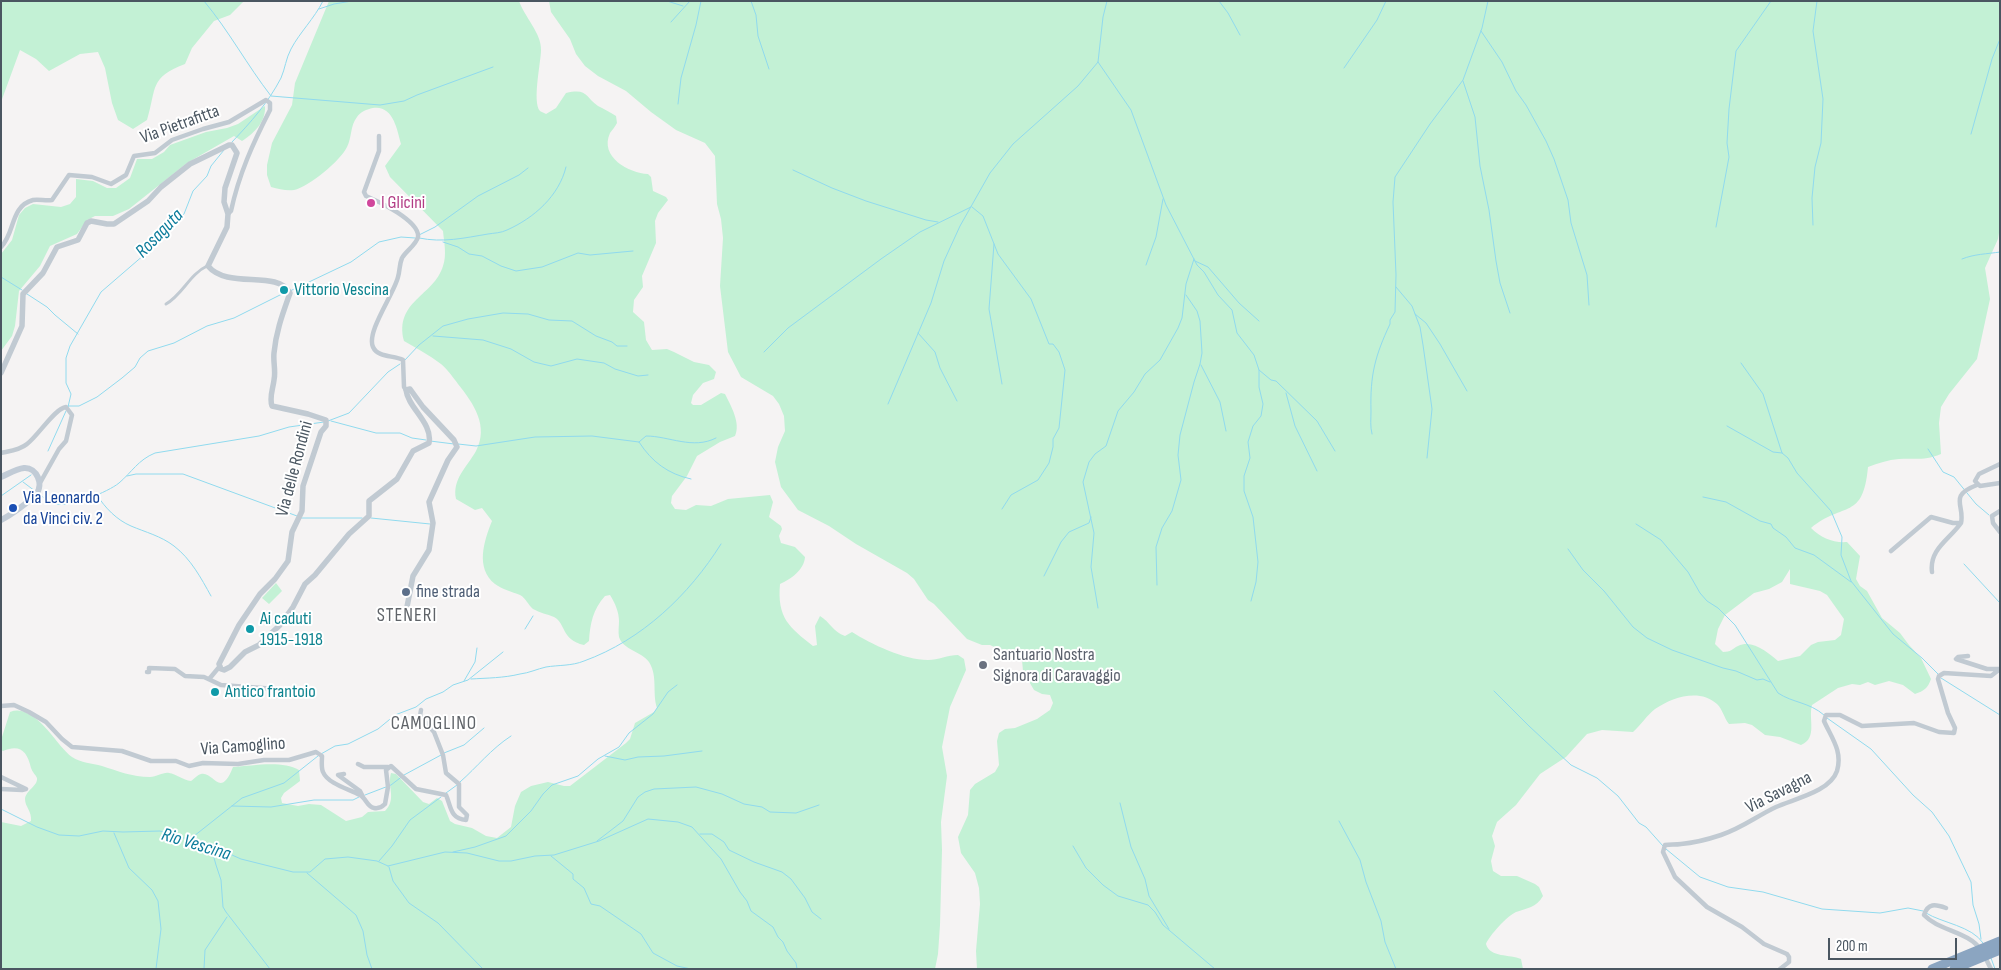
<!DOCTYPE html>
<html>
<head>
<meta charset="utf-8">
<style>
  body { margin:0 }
  #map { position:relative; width:2001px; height:970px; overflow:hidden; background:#f5f3f3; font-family:"Sofia Sans Condensed",sans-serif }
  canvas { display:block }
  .frame { position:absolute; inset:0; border:2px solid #4a5661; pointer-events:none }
  .scale { position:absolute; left:1828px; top:938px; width:129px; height:22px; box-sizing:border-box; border:2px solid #4a5661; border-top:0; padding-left:6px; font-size:15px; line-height:18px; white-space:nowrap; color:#4a5661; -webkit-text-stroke:4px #fff; paint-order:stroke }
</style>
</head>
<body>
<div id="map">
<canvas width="2001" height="970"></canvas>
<div class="frame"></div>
<div class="scale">200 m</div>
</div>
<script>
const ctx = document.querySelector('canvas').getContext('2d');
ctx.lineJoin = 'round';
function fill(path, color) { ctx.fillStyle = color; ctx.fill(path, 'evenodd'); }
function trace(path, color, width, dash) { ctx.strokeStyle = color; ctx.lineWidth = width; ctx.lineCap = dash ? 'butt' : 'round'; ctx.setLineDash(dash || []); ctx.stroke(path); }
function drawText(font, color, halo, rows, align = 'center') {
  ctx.font = font + ' "Sofia Sans Condensed",sans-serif'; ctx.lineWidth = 4; ctx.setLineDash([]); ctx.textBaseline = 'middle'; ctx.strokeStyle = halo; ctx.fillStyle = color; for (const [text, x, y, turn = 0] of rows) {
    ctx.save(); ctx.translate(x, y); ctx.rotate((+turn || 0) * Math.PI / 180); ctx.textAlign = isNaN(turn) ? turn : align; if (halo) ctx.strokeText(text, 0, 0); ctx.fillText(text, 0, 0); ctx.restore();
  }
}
fill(new Path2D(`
  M1,1H244L230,15L214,21L192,48L185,64C149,78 157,87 147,120L133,129L118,120L112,103L105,68L98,52L80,54L49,71L36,59L20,50L1,102Z
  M329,1H519C524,16 542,34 541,50C541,62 532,102 540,111C540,111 546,114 546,114L556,108L566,93C588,88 585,97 598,106C604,109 610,112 616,116L617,123C615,127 612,130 610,133C599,157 629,173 648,174L651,177L653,191L666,197L668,200L658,213L655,221L656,243L642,276L643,287L634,300L633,312L644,322L646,340L652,350L667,349L674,352L694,362L709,365L716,372L714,379L703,383L693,395L691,403L693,405H701L721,393L725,394C731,406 741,423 735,436L720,442L697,456L687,476L672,496L671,503L675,509L686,510L696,505L711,506L728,499L770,495L773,502L769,517L781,526L782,529L779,536L781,543L795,547L805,557C804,570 791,579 780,584C777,618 789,627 813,646L817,645L815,626L820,616C830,622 833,632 845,636L852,632C871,644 904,660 928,660C938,660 948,655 958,655L964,659L966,670L950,707L942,747L947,776L941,822L942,850L940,925L938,954L935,969H1V822L21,826L31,821C32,811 25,807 25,799C26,790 38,786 37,778C36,775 32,772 31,768C27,751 20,744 3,751L1,750V740L10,712C35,702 57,747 72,757C81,763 92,763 102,766C118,771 132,777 150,777C157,777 163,772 169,773C176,774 183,780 191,781C194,779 197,775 201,774C214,771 220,800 233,767C252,766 282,760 299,770L300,781L284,793L281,798L282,803L298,806L309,804L321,805L346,821L362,817L368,812L385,811C397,799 387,787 391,773L396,774L423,802L429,804L437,798L442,801L450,821L455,824L472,828L486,836L497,838L511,827L515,806L521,792L531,786L548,782L564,786H570L626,743L630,739L635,723L654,712L657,708C652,693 658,676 649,662C641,651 623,650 619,637C618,632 619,626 619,621C619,612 615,603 610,595L605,596C593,609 590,624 589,641L584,645C561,640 566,623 554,617C547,614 540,613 533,609C528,605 526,598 520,595C512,592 502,589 495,584C475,568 484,541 492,521L482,508L475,510L456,499C452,479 467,467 476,451C489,426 474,404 458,384C453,377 447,369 441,364C429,355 416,348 404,341C394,301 434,296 443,266C447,255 444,242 443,231L390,177L385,166L401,144C397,129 393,105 373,108C367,109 360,112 357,117C350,126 352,137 347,147C341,160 309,187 294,190C286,191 279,189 271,187L267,175V165L272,143L292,105L295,83Z
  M549,1H2000V227L1998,239L1985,268L1990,299L1977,359L1949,394L1941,407L1939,423L1941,454C1924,461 1916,458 1899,459C1888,460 1878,463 1868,467C1863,521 1844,501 1811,528C1821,538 1833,543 1847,542L1860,556L1856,579L1860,586L1867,591L1882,618L1900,633L1909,645L1921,658L1931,679C1928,688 1924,691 1915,694L1903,685L1889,681L1875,685L1868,682L1860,685L1852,684L1838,688L1812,705C1808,719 1818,738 1801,745L1780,737L1765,735L1752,725L1745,723L1729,724C1724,718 1723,710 1717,704C1700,688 1672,697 1655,709C1647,715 1641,725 1633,732L1602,730L1587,734L1566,757L1540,774L1516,805L1497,822L1492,836L1495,846L1491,861L1493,871L1501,876H1517L1535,884L1539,887L1543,896C1536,908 1527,908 1516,912C1507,916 1489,936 1486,944C1490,958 1510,954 1521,959L1523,969H977L976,951L980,904L979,888L975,873L961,853L958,837L968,815L970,790L975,784L995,772L999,765L997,741L999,733L1005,729L1015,728L1037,719L1050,710L1053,703L1050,695L1042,694L1034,690L1023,671L1022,660L990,645H982L967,639L934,604L928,600L914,579L907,573L856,544L829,526L798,510L781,487L775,462L778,447L785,431L784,416L779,404L773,396L741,377L728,352L720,286L723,238L721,219L717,204L715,156L705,143L676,130L651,112L626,91L598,76L585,66L576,54L570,39L551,12ZM1790,569V584L1820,591L1827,595L1844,619L1841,635L1835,640L1818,642L1811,645L1800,656L1778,661C1768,653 1753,639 1738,646C1732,649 1731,652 1723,652L1715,644L1718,629L1725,615L1754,593L1769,589L1782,582Z
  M265,106C266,121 255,133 242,141L234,136L187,163L129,209L113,216H95L87,220L77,234L50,246L40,266L19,291L15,326L12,336L1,351V254L12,240L19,215L25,208L33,204L61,207L70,204L76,197V179L93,181L107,188H116L130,178L137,159H152L164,152L170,145L206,132L227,128L238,124Z
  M276,583L282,591L269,604L262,598Z`), '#c3f1d5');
trace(new Path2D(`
  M204,1C229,31 247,65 271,96L380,105L404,101L417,95L493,67
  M667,1L683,6
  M751,1L756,15L758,36L769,69
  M1219,1L1228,13L1240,35
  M319,9L334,4L352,1
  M671,22L690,1
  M1481,31L1502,62L1516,91L1526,105L1546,141L1554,159L1568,200L1571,223L1587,275L1589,305
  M1098,62L1131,110L1166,205L1197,265L1204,272L1218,295L1232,310L1237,333L1254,355L1259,370V387L1263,404L1261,416L1253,426L1248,442L1250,458L1244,476V491L1253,517L1258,562L1256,582L1251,601
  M1344,68L1377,20L1386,1
  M1463,81L1475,117L1480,166L1489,210L1496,261L1500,283L1510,313
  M678,104L681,78L696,25L701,1
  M1971,134L1992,59L2000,39
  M232,142C251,122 268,103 281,78C285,69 286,58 291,49C300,32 314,19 323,1
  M793,170L832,188L866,201L926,220L938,222
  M972,207L983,216L998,254L1031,299L1049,344H1053L1059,352L1065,370L1059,428L1053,439V447L1049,463L1038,480L1011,495L1002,509
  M1813,225L1812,198L1815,167L1821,143L1823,99L1813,31L1817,1
  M1716,227L1729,157L1727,143L1729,109L1736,51L1771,1
  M419,235L435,227L478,196L519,175L528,168
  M419,238C443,243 464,238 488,234C494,233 501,233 507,230C534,218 559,196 566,167
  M443,242L458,247L469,254L482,256L501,266L516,271L542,267L578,253L590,255L633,251
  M994,244L989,309L1002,384
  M1962,259C1974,254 1987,254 2000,252
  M1195,261L1208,267L1239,303L1259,321
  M1146,265L1156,237L1163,199
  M1,277L22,290
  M1396,287L1412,306L1420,327L1423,345L1432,409L1427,458
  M290,291L351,262L379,242L401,237L415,238
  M27,294L47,307L55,315L78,334
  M1415,314L1426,323L1440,344L1467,391
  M918,333L935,352L940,368L957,401
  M433,336L483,340L511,349L534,362L551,366L577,359L604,363L615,369L638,376L648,375
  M764,352L788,328L881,259L920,232L971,207
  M405,360L419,345L443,326L468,319L503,313L528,314L549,320L572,321L596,336L612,342L617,346H627
  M1741,363L1763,394L1782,453L1788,458L1797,473L1831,511L1842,537L1841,555L1851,581L1893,634L1922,658L1939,675
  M1201,365L1220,402L1226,431
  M1259,370L1271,380L1276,381L1317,421L1335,451
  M1286,393L1295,426L1317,471
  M888,404L931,303L944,261L960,226L990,173L1013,144L1078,86L1098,62L1103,17L1107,1
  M68,406H79L97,397L122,378L135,367L140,358L148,351L174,343L207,326L234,318L286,292
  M68,407L71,394L66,383V358L70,346L101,292L152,248L165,230L184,214L193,191L207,176L211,166L224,150
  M328,421L349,413L388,372L400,364
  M331,421L376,433H400L412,438L426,440
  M1727,426L1773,452L1782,453
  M1372,434C1370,426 1371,419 1371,411C1370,375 1375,356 1390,324V320L1395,312L1396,275L1393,202L1395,177L1430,124L1463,80L1482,28L1488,1
  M430,441L454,444
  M639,442L646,436C669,436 693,450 716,438
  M458,444L476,446L535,437L592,436L639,442C652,462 668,474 691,479
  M1928,449L1943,472L1954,477L1976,504L1989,515
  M48,451L66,411
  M127,476L136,474H183L297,516
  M23,482L35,491
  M40,495C44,498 52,503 57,504C71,507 108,492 119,483C132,472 138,460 155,453L259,436L289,427L324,422
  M97,495C105,508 117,520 131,526C145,532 161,536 174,546C191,559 201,578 211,596
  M1,496L31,475
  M1703,497L1726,502L1760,521L1771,524L1773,528L1786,537L1795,548L1814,555L1851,582
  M301,518H362
  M371,518L430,524
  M1636,524L1661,540L1688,572L1700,593L1707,601L1718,608L1735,625L1778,693C1793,703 1809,702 1824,715
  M1568,549L1583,570L1604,591L1633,627L1647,638L1672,650L1723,668L1736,671L1757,680L1763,679L1770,682
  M1964,564L2000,603
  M1044,576L1061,542L1069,532L1089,523L1091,517
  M1157,585L1156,547L1162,528L1172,511L1181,480L1178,455L1180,435L1194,382L1200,364L1202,353L1200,321L1197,311L1186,295
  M1098,608L1091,567L1094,533L1083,482L1089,462L1095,454L1106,446L1118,411L1134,392L1145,374L1160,360L1178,328L1182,318L1186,284L1194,259
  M525,629L533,616
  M1941,678L2000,715
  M471,679C487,678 504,678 520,674C529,673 537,669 546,667C558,665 572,666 584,661C642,640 689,595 721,544
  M464,681L475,662L477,648
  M1494,691L1529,726L1571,765L1597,778L1618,796L1639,823L1646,827L1663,846
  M1827,718L1871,749L1913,795L1932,812L1949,836L1971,882L1973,905L1979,924L1981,939
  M444,753L464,745L484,728
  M321,754L335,746L348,744L378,729L395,715L416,707L426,699L443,692L453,685L468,680L503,652
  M605,756L625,760L638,757L664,756L702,751
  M460,782C477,767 491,749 511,736
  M446,793L457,785
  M365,795L391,785L404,775L441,755
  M1120,803L1131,847L1145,879L1149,896L1169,929
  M232,806L271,807L314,800H353L359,797
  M1,809L37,827L59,835L79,836L103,831L123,832L160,831L214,847L241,859L293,872H310L325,859L348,857L377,861L388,866
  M1339,821L1360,860L1366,882L1381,921L1385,942L1396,969
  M114,833L129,868L152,890L158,901L161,929L156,969
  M700,834H712L724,842L729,850L754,862L782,872L791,879L805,898L812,912L821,919
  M189,840L242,798L284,783L318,756
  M597,841L623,821L638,797L645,792L654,789L696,787L722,794L744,804L762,807L770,812L796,813L819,805
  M1073,846L1086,868L1103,885L1118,896L1148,905L1155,912L1163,925L1215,969
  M211,847L216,865L221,880L223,907L226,912L270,969
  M1666,849L1700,877L1728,887L1763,892L1822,909L1880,913L1908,908L1923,911
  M453,852L475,847L506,836L531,811L543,794L552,785L578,776L598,759L619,747L629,733L653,714L668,692L677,685
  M551,856L573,874V879L584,888L591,904L600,906L641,934L653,953L677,966L691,969
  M379,861L392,846L410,820L441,797
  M388,866L445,852L467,853L499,861H511L535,856L554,855L599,841L648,819L678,822L692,827L721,859L740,892L747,901L751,911L773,927L778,937L783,942L787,951L796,963L797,969
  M389,867L393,881L409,903L438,923L483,969
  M307,873L356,915L363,931L367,955L372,969
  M1926,913C1942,923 1972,926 1983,943
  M1991,958L1995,969
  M204,969L205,950L227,917
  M698,969H709`), '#90daee', 1);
trace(new Path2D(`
  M166,304C182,295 190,274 207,266`), '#c1cad2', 3);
trace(new Path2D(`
  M379,136V151L364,192L366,196C378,201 420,221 418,237C416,245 406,251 402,258C399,265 400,271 398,277C394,294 366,332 373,347C378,358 394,355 403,360L404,387L406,390
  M1,247C15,234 10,206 33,200C39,199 46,201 52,200L69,175L92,177L111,184L126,175L134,156L155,153L172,140L203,129L229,122L266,100L270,103V110C253,143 239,174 231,211L228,214
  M1,453C10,451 20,450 27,444C38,436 55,408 66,407L72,415L66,441L59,449L40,483
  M2000,464L1979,474L1975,481L1980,486L2000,483
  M2000,511L1992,516L1993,523L2000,532
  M1891,551L1931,517L1953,523H1961
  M1932,572C1929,549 1950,539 1961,523C1965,505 1948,496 1977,485
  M1968,656L1958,657L1956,659L1987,669H1999
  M147,672H149V668L175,669L185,676L204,677L221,685L290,690
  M210,678L220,666
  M1,706L14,705L29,712L46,722L62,739L72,747L122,751L151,761H176L189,766L203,763L238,764L264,760H289L316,752L322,756C322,761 321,768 323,772C328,784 349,789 360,795C366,798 367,807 374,808C379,809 382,807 385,804L388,787L386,770L391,766L416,789L446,795C451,806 450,819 466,820L467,815L459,807V784L446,773L443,755L434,732L420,716L421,710
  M358,764L364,767H388
  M344,774L338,775L360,791L363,797
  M1,777L26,789L22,790L1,789
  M1946,908C1935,904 1928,903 1924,915C1939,931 1968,931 1981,950
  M1985,957L1991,969
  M1780,969L1789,962V957L1787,954L1764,944L1742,927L1707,907L1675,877L1663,852L1665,845C1670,844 1675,845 1681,844C1694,843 1709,839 1721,835C1742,828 1757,816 1776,807C1793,799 1830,792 1837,771C1843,751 1831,737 1824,721L1826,715H1840L1862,726L1914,723L1939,732L1954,733L1955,728L1948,713L1938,679L1939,676L1944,673L1991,676L2000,669`), '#c1cad2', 4.5);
trace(new Path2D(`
  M1,373L22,326L23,294L43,273L57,247L78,240L87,223L91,221L107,224H114L148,201L161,187L190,164L229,145H232L237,153L225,188L224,202L228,214L227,227L208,266C228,290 277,269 290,293C283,313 276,331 274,353C273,362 276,371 274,380C273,389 269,397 272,406L308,414L326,420V426L321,432L303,486L302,511L292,532L288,561L275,579L260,594L239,625L219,664L221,669L224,670L230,667L245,652L259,645L280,625L293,607L305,584L315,575L349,534L369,516V501L397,479L413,451L429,443C433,423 408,408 406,390
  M406,612L413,576L429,550L433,523L429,502L448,460L457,447L454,440L423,407L410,389L406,390`), '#c1cad2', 5.5);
trace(new Path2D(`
  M1,477C8,474 16,469 24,468C37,467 44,485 36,494C29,502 11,515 1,520`), '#c1cbd6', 6);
trace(new Path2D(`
  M1932,969L2000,941
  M1954,969L2000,950`), '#8ba5c1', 9);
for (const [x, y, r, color] of [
  [371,203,5,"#d1479c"],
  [284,290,5,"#0f9aa8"],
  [13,508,5,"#1a4fb4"],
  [406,592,5,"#5c6f8a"],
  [250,629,5,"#0f9aa8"],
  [983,665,5,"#6b7280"],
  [215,692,5,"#0f9aa8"]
]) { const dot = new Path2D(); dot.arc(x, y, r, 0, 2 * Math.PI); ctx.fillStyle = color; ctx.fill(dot); trace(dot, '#fff', 2); }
drawText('18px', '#4a5661', '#fff', [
  ["Via Pietrafitta",180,125,-20],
  ["Via delle Rondini",295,469,-75],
  ["Via Camoglino",243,747,-4],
  ["Via Savagna",1779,793,-27]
]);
drawText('18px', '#b23c85', '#fff', [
  ["I Glicini",381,203]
], 'left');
drawText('18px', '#0d838f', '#fff', [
  ["Vittorio Vescina",294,290],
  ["Ai caduti",260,619],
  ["1915-1918",260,640],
  ["Antico frantoio",225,692]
], 'left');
drawText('18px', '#164399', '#fff', [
  ["Via Leonardo",23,498],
  ["da Vinci civ. 2",23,519]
], 'left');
drawText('18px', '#4e5e75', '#fff', [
  ["fine strada",416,592]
], 'left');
drawText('18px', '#5b616d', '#fff', [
  ["Santuario Nostra",993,655],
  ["Signora di Caravaggio",993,676]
], 'left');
drawText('italic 19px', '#0c7c9b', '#fff', [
  ["Rosaguta",160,234,-46],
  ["Rio Vescina",196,845,17]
]);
ctx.letterSpacing = '1px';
drawText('19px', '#5f6368', '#fff', [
  ["STENERI",407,616],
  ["CAMOGLINO",434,724]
]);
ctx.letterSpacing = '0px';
</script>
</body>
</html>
